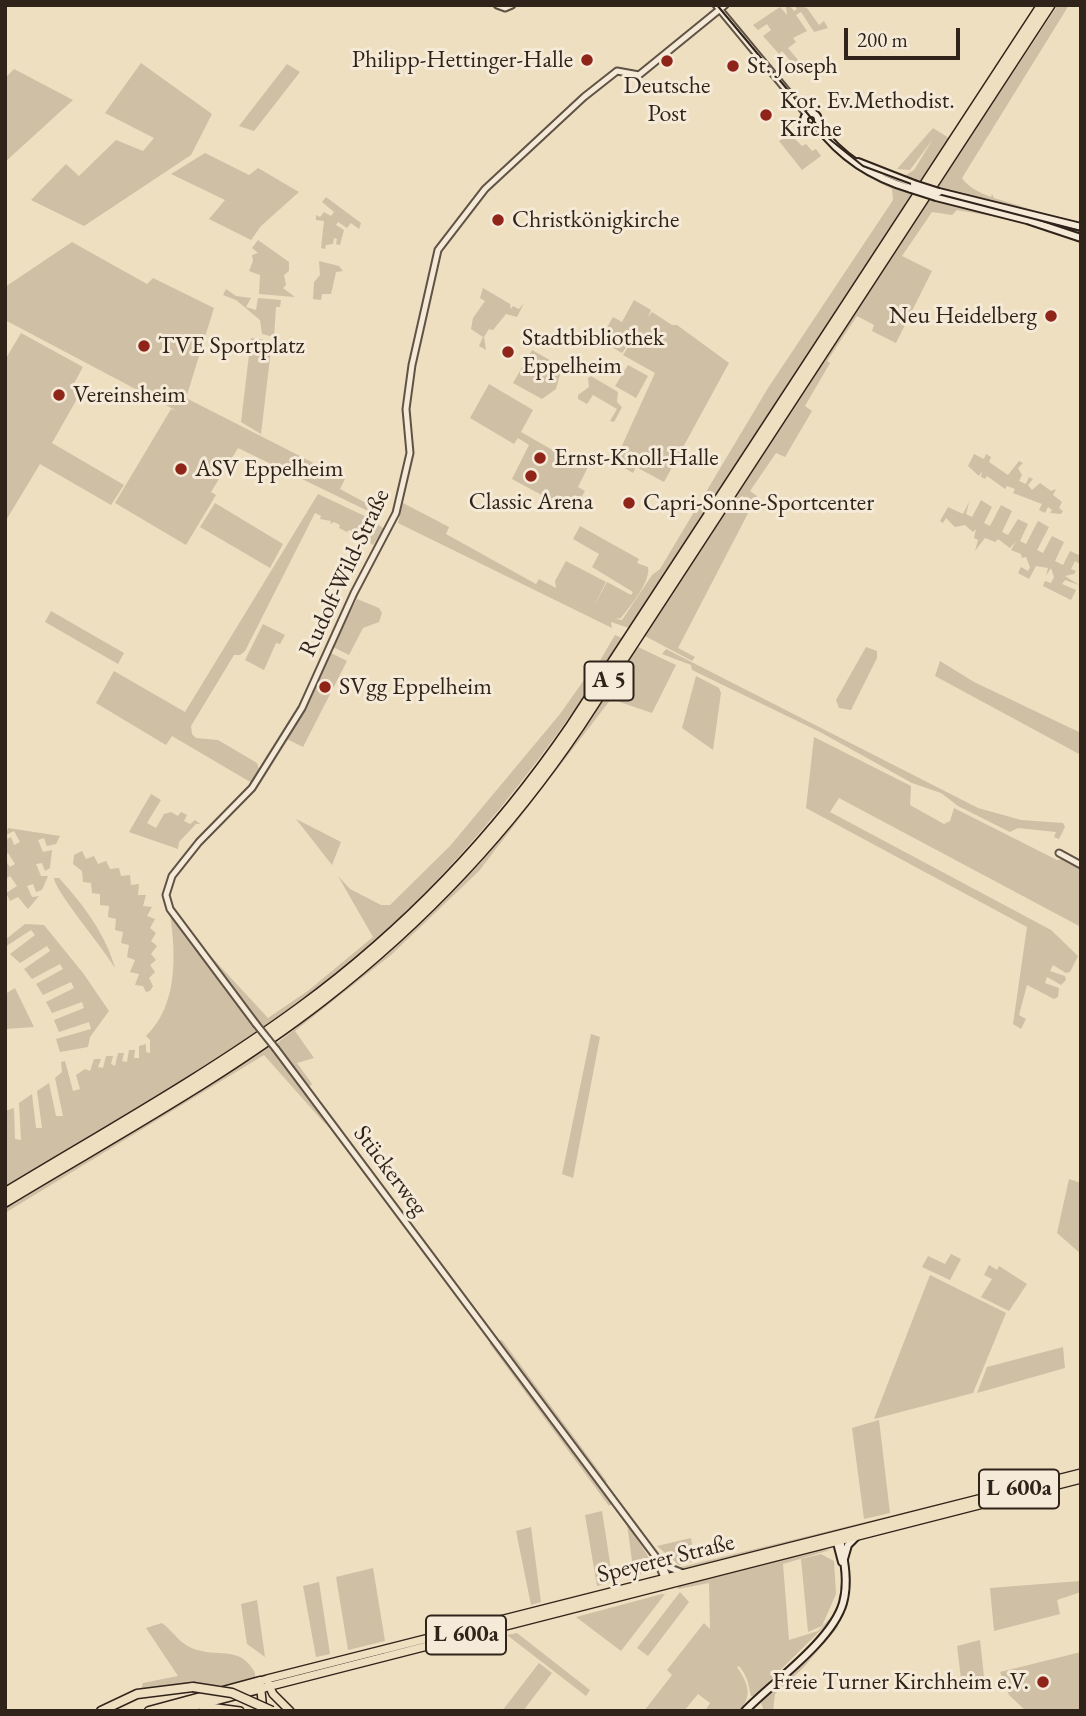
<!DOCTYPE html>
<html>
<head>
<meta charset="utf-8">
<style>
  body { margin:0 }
  #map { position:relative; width:1086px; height:1716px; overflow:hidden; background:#eedfc1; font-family:"EB Garamond",serif }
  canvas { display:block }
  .frame { position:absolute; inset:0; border:7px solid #30231a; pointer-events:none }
  .scale { position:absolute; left:844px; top:28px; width:116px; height:32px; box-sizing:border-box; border:4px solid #30231a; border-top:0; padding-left:9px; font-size:21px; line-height:24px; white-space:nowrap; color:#30231a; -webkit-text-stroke:5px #f4ead7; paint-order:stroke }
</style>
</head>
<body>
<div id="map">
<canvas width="1086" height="1716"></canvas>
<div class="frame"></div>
<div class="scale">200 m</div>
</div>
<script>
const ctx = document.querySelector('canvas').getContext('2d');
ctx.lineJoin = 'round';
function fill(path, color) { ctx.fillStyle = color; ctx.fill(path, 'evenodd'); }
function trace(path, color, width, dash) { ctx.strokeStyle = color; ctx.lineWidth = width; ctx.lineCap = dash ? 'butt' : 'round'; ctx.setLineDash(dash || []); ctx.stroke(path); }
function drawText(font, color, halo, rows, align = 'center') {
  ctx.font = font + ' "EB Garamond",serif'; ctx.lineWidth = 6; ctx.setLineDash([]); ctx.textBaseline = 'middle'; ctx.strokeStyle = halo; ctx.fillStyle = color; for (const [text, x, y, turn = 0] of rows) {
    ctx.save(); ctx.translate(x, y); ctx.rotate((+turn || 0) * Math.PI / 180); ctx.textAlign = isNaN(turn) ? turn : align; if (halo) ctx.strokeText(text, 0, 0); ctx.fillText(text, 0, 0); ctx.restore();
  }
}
fill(new Path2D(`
  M789,5L794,11L797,9L794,5L807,8L819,25L824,21L828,28L814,32L801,12L796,15L807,31L793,38L796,42L788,48L798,60L793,64L782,51L779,54L763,36L771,30L767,24L758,30L753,25L780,7L787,15L786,7Z
  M1058,5H1069L962,178C967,186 979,193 991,197L992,194L994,198L1046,214L939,189L935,191Z
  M141,63L212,114L191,155L84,226L31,200L66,164L79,176L116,140L143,151L154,138L105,113Z
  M287,64L300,72L254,131L239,126Z
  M14,69L73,100L5,162V78Z
  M933,128L949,138L919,183L903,177L914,170L933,139L910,170L897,169Z
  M785,138H794L802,146L806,144L812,151L816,149L821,156L802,170L779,141Z
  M205,153L249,175L258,168L299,192L261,226L251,240L209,219L225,200L171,174Z
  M876,181L913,194L629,628L611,622L612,628L398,523L403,503L449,527L446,534L536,584L539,579L556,588L555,581L566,561L606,582L593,608L607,582L631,595L633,592L592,567L599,554L573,539L580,526L639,559L637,563L648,567C651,582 630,606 621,618L615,619L622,620L652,575L660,569L768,388L893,200L892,189Z
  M326,197L361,223L359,229L351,223L347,228L338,222L336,225L344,230L340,245L336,244L337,239L334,238L333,244L326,245L325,249L321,248L324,221L316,220V215L320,217L324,212L331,216L334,212L322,202Z
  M930,199L1019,221L957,210L952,215L932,212L902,256L932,271L896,343L872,331L874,325L857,316L827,361L830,363L805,406L812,411L785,457L776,453L750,491L757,496L678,648L695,657L692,661L645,636Z
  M258,240L289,262V271L284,275L286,285L283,288L295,297L259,294L260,275L249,271L253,261L252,255L258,253L252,248Z
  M72,242L147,284L153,278L214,308L186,398L345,479L340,489L366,503L368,511L238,448L211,492L216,495L186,545L115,503L171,409L177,411L5,320V287Z
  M319,261L339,266L343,271L336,272L331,294H322L321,300L313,299L314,282L320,275Z
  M483,288L510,304L511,309L513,306L519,309L524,303L517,317L506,314L493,330L489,329L484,337L486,350L479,346L483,337L471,329L473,318L485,301L480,298Z
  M226,289L236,296L251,298L246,307L256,310L258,298L281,300L280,307H276L274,337L262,334L260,320L236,300L223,295Z
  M634,300L651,310L648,317L652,312L672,325H677L729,363L664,482L636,467L633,473L618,464L621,459L620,450L655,373L623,355L641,327L622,353L600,340L613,317L622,322Z
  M21,333L83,367L73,385L82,390L52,443L124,485L111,505L40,464L5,522V360Z
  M251,338L272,341L261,434L241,422Z
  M532,350L562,367L556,389L542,399L513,383Z
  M628,365L648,376L636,398L615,386Z
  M591,376L618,392L617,402L622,407L614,422L610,421L617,409L593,395L587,404L578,399V395L589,387L588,378Z
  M489,384L533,410L521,432L556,452L560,446L590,463L578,487L585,491L573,512L512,479L529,445L518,438L514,444L470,418Z
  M974,454L984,459L986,454L991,457L989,462L1008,475L1019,461L1023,463L1018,468L1022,475L1019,481L1026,484L1029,477L1033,479L1028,485L1032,490L1040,483L1051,491L1056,489L1053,495L1062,502L1059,508L1063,511L1061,514L1050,513L1052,510L1048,507L1045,513L1039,510L1042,504L1013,493L1015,489L1007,486L1005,489L987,476L985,479L981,477L982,471L979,476L968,466Z
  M318,494L371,519L384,529L373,545L358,534L354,536L355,533L349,530L347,532L339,528L340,525L334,522L330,524L331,521L320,519L321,516L315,513L245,651L240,655H234L191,726L192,734L196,738L218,740L257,763L260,773L252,783L172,736L166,745L96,703L114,671L185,712Z
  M981,500L992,507L984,523L990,526L1001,505L1012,511L1002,532L1008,535L1018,519L1028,524L1020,541L1026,544L1038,521L1049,527L1037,550L1043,553L1052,536L1064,542L1055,561L1063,565L1070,551L1081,556V565L1075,561L1071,569L1076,571L1074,574L1065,576L1079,585L1065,580L1062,584L1076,590L1071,600L1043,586L1045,581L1051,583L1054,577L1051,568L1046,576L1048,568L1036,566L1029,579L1018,573L1021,567L1028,571L1030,567L1026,557L1022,558L1021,554L1011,550L1016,541L1010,548L998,539L995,542L985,538L975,551L978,540L974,538L976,529L973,532L965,525L955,527L946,518L943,523L940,521L948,507L963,514L969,502L966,514L972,517Z
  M215,503L283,544L270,568L200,527Z
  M357,599L379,608L382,613L379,622L363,628L349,655L333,647Z
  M51,611L124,653L118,664L45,622Z
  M263,624L285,635L280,644L276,643L264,670L245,660Z
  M615,635L622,638C534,775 443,891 314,992C220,1065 107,1125 5,1188V1111L14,1108L15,1139L21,1140L19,1103L32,1094L36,1128H42L37,1091L49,1083L56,1116H63L55,1078L62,1072L61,1062L65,1061L73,1091L80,1089L76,1075L85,1069L90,1071L94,1059H101L98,1067L103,1068L106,1056H113L111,1064L115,1066L118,1053H124L122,1061L127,1062L129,1050H135L134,1058H139V1046L146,1044V1052L150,1053V1040L146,1036C178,1005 176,955 170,914L256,1027L260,1024L193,937L268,1018L309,990L373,937L338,876L350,889L381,905H390L450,846L560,714L591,670L594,671Z
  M638,647L676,665L652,713L611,699L479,871L391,955L295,1031L314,1058L297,1063L312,1084L308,1088L276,1044L386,956L482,861L552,775Z
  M866,647L877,651V658L851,710L839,708L836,700Z
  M666,649L978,808L1021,820L1063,823L1065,827L1059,839L1054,837L1056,832L1018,828L1010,832L958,806L941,793L912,783L820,732L692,670L691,665L662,654Z
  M331,653L347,661L303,747L287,739L304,712Z
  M940,661L974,682L1081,733V755L935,676Z
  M696,676L719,688L721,693L713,750L682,728Z
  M814,737L911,786L910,805L944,824L950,821L954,808L1057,860L1065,859L1081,867V927L839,798L830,812L1051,930L1078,956L1070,972L1066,973L1053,965L1050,971L1065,976L1066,980L1061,985L1047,977L1045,983L1059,988L1058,997L1054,999L1027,985L1019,1015L1026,1019L1021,1029L1013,1024L1027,927L806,808Z
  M151,794L161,800L147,823L156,828L164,814L171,812L178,816L181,812L187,815L184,821L190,824L195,820L200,824H196L179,842L178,849L129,832Z
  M296,819L341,842L332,865Z
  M8,828L60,836L56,844L47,846L44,838L38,840L43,852L52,850L50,868L45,871L42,863L36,864L41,876H48L42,890L36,892L33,884L27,886L32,897L39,896L28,909L18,897L10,901L6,893L17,886L10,876L5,879V860L10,867L15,864L8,853L5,855V840L11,837L14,845L20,842L14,831L6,835Z
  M82,851L86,859L94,856L98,864L106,861L110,869L119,868L121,876L130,875L131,885L139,884L138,895H146L143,906L152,907L147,916L155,919L150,928L156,933L151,941L157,946L151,954L156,960L150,965L155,972L149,978L153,986L150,991L146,992L143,986L135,985L139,974L130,972L135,960L127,957L129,945L121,943L123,932L115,930L116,919L108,917L109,906L100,905V894L92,893L91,883L83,882L82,871L73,864L74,855Z
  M54,878H59C83,904 106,935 115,968C105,950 54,890 54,878Z
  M25,924L44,925L83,973L109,1011L90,1037L88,1047L60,1052L56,1039L91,1029L89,1022L59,1032L54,1020L84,1008L82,1002L52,1013L46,1002L74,988L71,982L43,995L36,984L63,969L60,964L32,979L24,969L50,951L47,946L20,963L10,954L35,935L31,930L5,947V940Z
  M15,988L34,1027L5,1029V994Z
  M591,1034L600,1037L573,1178L562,1174Z
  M269,1046L305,1091L327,1126L264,1055L5,1213V1209Z
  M1069,1179L1081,1183V1254L1057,1233Z
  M951,1254L961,1259L950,1280L922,1267L928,1256L945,1264Z
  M989,1265L997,1270L999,1266L1027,1284L1009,1311L981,1297L992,1279L984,1275Z
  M930,1275L1006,1313L973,1393L874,1419Z
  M498,1340H502L608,1483L601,1479Z
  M494,1342L613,1503L609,1506L489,1343Z
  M1063,1347L1065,1368L977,1393L987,1367Z
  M879,1420L890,1513L864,1519L852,1428Z
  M1074,1471L683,1571L675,1570L677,1568Z
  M602,1511L613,1582L597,1586L585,1515Z
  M627,1523L656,1569L634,1576Z
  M531,1527L541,1602L531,1605L516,1531Z
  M691,1538L695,1561L679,1565L657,1546Z
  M821,1549L830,1550L783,1564L789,1640L818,1631L829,1619L831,1620L754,1696H751C748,1683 748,1677 739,1666L737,1667C747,1682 754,1695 739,1711H705L710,1703L698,1694L684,1711H644L672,1675L667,1670L704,1623L710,1629L709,1583L678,1589L677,1585Z
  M821,1554L834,1561L836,1594L822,1626L808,1632L801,1559Z
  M373,1568L385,1641L348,1650L336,1577Z
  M1080,1581L1081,1592L1057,1600L1060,1614L994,1631L990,1588Z
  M319,1582L330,1654L316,1657L303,1586Z
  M680,1592L689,1602L648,1656L637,1648Z
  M662,1594H665L621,1651L576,1617Z
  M257,1600L265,1657L247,1644L241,1604Z
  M162,1623C175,1633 180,1645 197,1650C221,1657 241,1646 255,1673V1678L225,1686L191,1682L141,1690L143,1683L178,1676L146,1628Z
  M837,1623L838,1627L804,1667L775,1694L773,1711H764L761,1703L764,1697Z
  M517,1633L590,1690L586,1696L507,1635Z
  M980,1640L984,1677L961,1679L957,1646Z
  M1081,1652V1711H1026L1009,1695L1000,1672Z
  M539,1663L552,1673L523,1711H502Z`), '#cebfa5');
const tertiary = new Path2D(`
  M497,5L505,8L512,5
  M716,5L807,115
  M1059,853L1081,865
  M256,1024L170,909L166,895L172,876L199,842L252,788L302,708L354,593L396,513L410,453L406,409L412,365L438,250L485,189L584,97L617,71L639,75L725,5
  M276,1049L662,1565L669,1579
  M657,1560L665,1580
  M663,1565L683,1573`);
const secondary = new Path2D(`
  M804 120a7 7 0 1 1 14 0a7 7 0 1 1-14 0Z
  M816,124C841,158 872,177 911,189
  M858,162L914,184
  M939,192L1081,227
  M936,197L1027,220L1081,238
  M836,1539L842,1562
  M844,1559L848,1545L857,1536
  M745,1711C773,1682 832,1641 843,1603C849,1582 844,1559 840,1539`);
const primary = new Path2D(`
  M268,1683L273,1694L290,1711
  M263,1688L1081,1479
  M202,1706L240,1711
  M263,1711L260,1681L267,1679L1081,1473`);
const trunk = new Path2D(`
  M101,1711L137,1694L193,1687
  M149,1711L260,1681
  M175,1711L263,1688`);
const motorway = new Path2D(`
  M5,1193C104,1133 207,1076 301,1007C406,930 497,834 571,726L1042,5
  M5,1202C112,1137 224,1077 323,1000C422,923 509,831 579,727L1050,5`);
trace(tertiary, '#605244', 9);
trace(secondary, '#30231a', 10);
trace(primary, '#30231a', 10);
trace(trunk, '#30231a', 11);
trace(motorway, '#30231a', 12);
trace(tertiary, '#f4ead7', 5);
trace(secondary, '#f4ead7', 6);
trace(primary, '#eedfc1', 7);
trace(trunk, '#eedfc1', 8);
trace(motorway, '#eedfc1', 9);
trace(new Path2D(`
  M506,5H507
  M717,5L827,137L863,166L938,194L1081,231`), '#30231a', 2);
const tertiaryBridge = new Path2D(`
  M256,1024L276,1049`);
const secondaryBridge = new Path2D(`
  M914,184L939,192
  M911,189L936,197`);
const trunkBridge = new Path2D(`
  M193,1687L232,1693L272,1711`);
trace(tertiaryBridge, '#605244', 9, []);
trace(secondaryBridge, '#30231a', 10, []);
trace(trunkBridge, '#30231a', 11, []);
trace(tertiaryBridge, '#f4ead7', 5);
trace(secondaryBridge, '#f4ead7', 6);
trace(trunkBridge, '#eedfc1', 8);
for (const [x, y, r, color] of [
  [587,60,7,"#8f2418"],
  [667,61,7,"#8f2418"],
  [733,66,7,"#8f2418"],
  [766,115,7,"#8f2418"],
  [498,220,7,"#8f2418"],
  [1051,316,7,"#8f2418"],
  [144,346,7,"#8f2418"],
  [508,352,7,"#8f2418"],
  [59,395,7,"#8f2418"],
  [540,458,7,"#8f2418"],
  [181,469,7,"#8f2418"],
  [531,476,7,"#8f2418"],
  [629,503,7,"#8f2418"],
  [325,687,7,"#8f2418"],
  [1043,1682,7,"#8f2418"]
]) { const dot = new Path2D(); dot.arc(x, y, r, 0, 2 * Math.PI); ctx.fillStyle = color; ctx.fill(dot); trace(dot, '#f4ead7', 2.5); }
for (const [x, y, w] of [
  [609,681,49],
  [1019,1489,80],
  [466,1635,80]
]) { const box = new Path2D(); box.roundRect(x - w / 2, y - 19.5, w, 39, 5); ctx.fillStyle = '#f4ead7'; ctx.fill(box); trace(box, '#30231a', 2); }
drawText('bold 23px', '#30231a', null, [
  ["A 5",609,681],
  ["L 600a",1019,1489],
  ["L 600a",466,1635]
]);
drawText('24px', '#30231a', '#f4ead7', [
  ["Philipp-Hettinger-Halle",573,60,"right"],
  ["St. Joseph",747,66],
  ["Deutsche",667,86,"center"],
  ["Post",667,114,"center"],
  ["Kor. Ev.Methodist.",780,101],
  ["Kirche",780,129],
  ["Christkönigkirche",512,220],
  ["Neu Heidelberg",1037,316,"right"],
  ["Stadtbibliothek",522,338],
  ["Eppelheim",522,366],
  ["TVE Sportplatz",158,346],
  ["Vereinsheim",73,395],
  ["Ernst-Knoll-Halle",554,458],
  ["ASV Eppelheim",195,469],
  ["Classic Arena",531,502,"center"],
  ["Capri-Sonne-Sportcenter",643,503],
  ["SVgg Eppelheim",339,687],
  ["Freie Turner Kirchheim e.V.",1029,1682,"right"]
], 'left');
drawText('24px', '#30231a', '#f4ead7', [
  ["Rudolf-Wild-Straße",345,573,-65],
  ["Stückerweg",390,1171,53],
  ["Speyerer Straße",666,1559,-14]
]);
</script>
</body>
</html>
